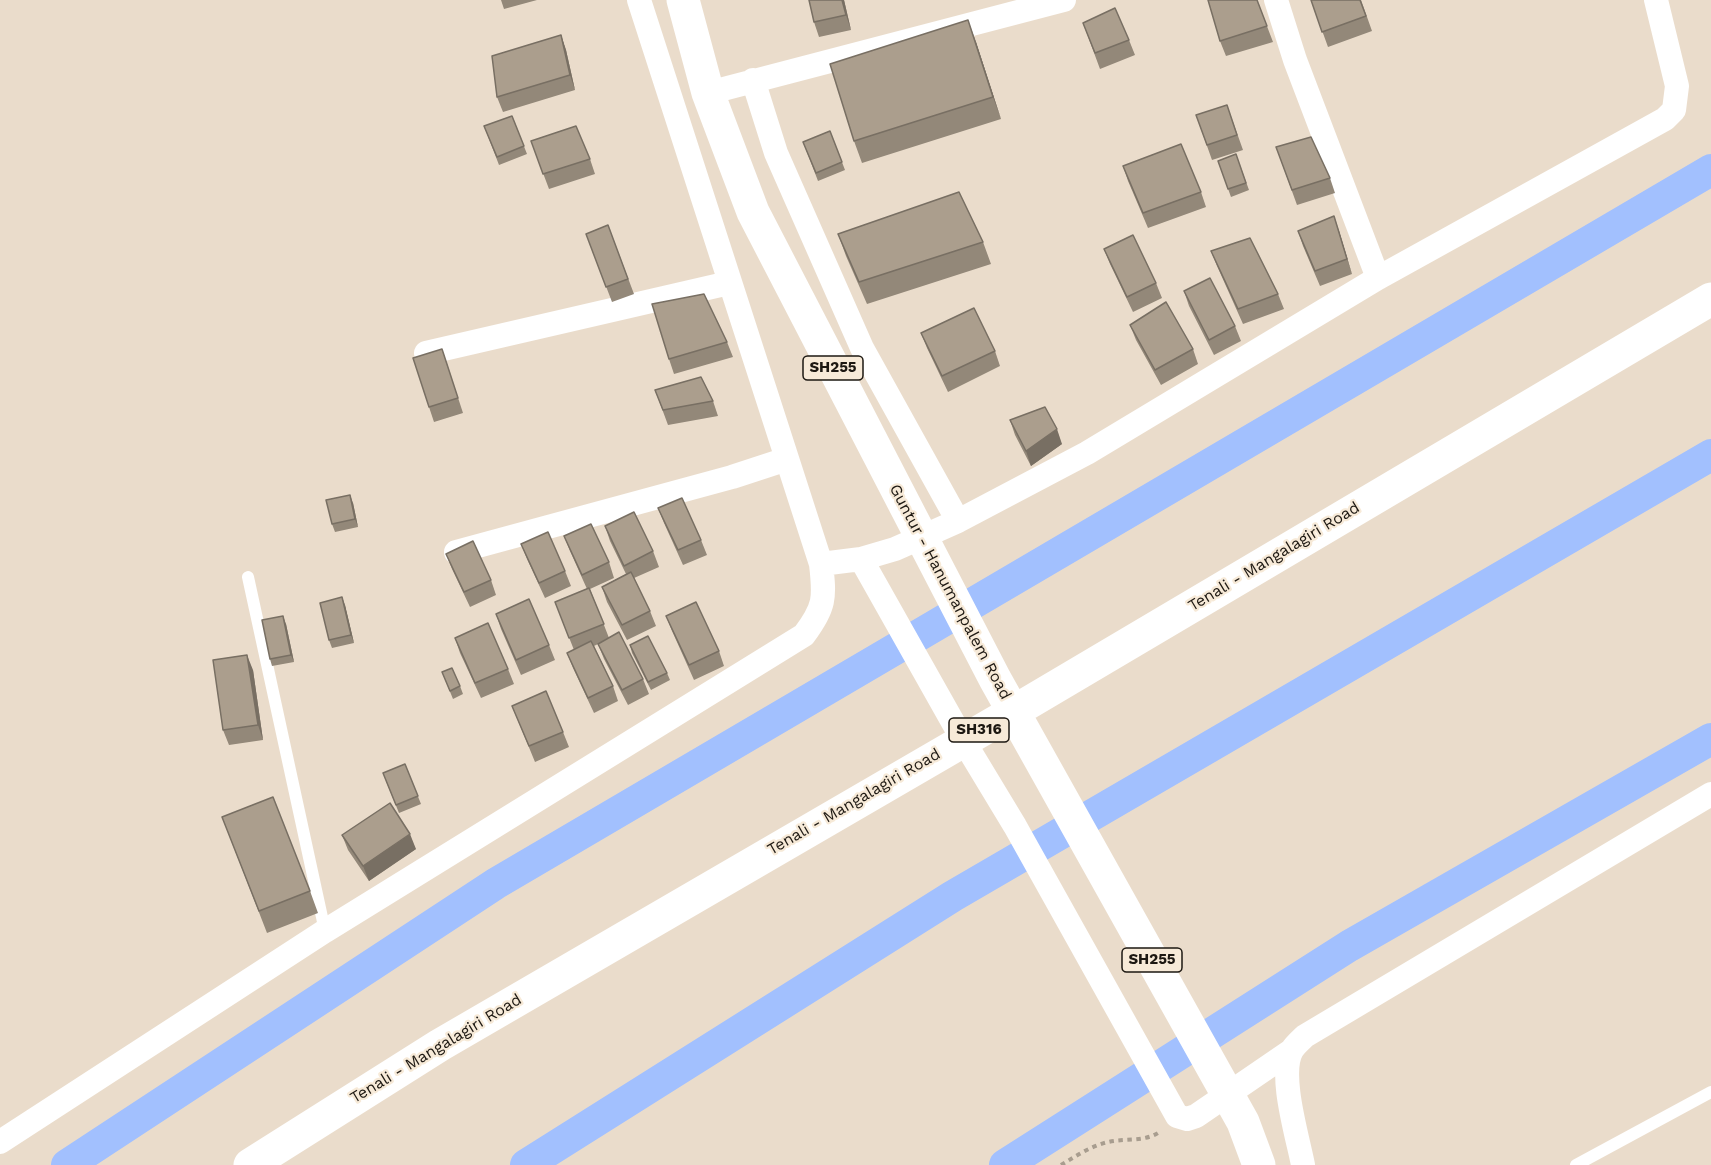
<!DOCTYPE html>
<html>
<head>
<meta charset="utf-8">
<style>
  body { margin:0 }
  canvas { display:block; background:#eadccb }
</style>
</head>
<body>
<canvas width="1711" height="1165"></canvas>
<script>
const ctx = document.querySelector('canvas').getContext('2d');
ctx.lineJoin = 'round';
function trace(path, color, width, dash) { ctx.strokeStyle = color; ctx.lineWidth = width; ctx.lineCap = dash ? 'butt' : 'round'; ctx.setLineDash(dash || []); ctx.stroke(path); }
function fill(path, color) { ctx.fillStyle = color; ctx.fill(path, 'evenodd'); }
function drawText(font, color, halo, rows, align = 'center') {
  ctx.font = font + ' "Work Sans",sans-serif'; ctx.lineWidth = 4.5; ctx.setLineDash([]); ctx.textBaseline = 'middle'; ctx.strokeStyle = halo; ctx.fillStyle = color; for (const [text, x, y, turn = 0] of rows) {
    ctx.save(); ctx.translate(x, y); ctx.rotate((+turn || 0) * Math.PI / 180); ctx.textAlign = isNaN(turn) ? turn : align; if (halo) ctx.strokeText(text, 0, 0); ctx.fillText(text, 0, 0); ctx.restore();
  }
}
trace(new Path2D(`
  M67,1165L495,884L1711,170
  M526,1165L953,896L1711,455
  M1005,1165L1349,946L1711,739`), '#a2c0fe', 32);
trace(new Path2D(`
  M1061,1165C1076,1156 1091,1146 1108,1142C1125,1138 1143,1142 1158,1133`), '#a89d8f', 4, [4.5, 4.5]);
trace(new Path2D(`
  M248,577L325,931
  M1576,1165L1711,1092`), '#fff', 12);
trace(new Path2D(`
  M1276,0L1295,60L1378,278
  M753,80L776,153L862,348L958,521
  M708,93L1064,0
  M426,353L729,283
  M456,552L732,477L787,459
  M861,559L963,740L1015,826L1177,1116L1187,1119L1196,1116L1291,1051
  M821,564L861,559L895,549L958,521L1087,453L1378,278L1665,119L1674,110L1677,86L1656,0
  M0,1142L325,931L804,635C825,607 825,598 821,564L639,0
  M1303,1165C1298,1138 1278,1074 1292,1050C1295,1045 1301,1040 1305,1036L1711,794`), '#fff', 24);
trace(new Path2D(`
  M683,0L708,93L753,212L995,679L1243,1122L1259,1165
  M250,1165L440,1045L1013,712L1711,299`), '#fff', 33);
fill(new Path2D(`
  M501,0H537L504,9Z
  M809,0H844L851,30L819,37L814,22Z
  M1257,0L1273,42L1226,56L1220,41Z
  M1311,0H1361L1372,31L1328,47Z
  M1083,23L1129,40L1135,55L1100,69Z
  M561,35L566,50L575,90L503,112L497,97Z
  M976,42L1001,119L862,163L854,141Z
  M1227,105L1243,150L1212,160L1196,115Z
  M512,116L527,154L499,165L484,126Z
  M830,131L845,170L818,181L803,142Z
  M531,141L590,159L595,174L549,189Z
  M1276,147L1330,178L1335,193L1297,205Z
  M1236,154L1249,190L1231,197L1218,161Z
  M1123,166L1201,192L1206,207L1148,228L1128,181Z
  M608,225L634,294L612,302L586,234Z
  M1298,231H1339L1352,274L1320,286L1303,246Z
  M838,234L983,242L991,264L867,304L846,256Z
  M1104,249L1156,283L1162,298L1133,312L1110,264Z
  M1211,251L1278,294L1284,309L1243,324L1217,266Z
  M1184,291L1235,326L1241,341L1214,355L1189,306Z
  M1130,325L1193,349L1198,364L1161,385L1136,340Z
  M921,333L995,351L1000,366L948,392L927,348Z
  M727,342L733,357L674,374L669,359Z
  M447,364L463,413L434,422L429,407Z
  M655,390L713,401L718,416L668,425Z
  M1010,420L1062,444L1031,466L1015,435Z
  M353,503L358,527L335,532L332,524Z
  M658,508L701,540L707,555L683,565L664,523Z
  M605,526L653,551L659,567L634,578L650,611L656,626L627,640L607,602L602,587L626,574L610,541Z
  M564,536L609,562L614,578L590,589L609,638L643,679L649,694L628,705L604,659L598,644L594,646L613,686L618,701L594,713L573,668L567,653L574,650L555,602L587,589L570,551Z
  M521,544L565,571L571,586L545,598L527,559Z
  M446,554L491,580L496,595L470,607L452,569Z
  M345,605L354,643L332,648L329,640Z
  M496,614L549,645L555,660L521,675L501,629Z
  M666,616L719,651L724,666L694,680L672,631Z
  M286,624L294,662L272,666L270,659Z
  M455,638L508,669L514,684L481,698L460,653Z
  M630,645L667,673L670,680L651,690L632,653Z
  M253,670L263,740L229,745L223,730Z
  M442,672L460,686L463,694L453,699Z
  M512,706L563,732L569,747L535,762Z
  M405,764L421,804L399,813L386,781Z
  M222,817L310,891L318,913L267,933Z
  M342,835L416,849L369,881L348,850Z`), '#938879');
fill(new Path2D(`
  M842,0H844L851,30L846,15Z
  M968,20L976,42L1001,119L993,97Z
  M561,35L566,50L575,90L570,75Z
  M1334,216L1339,231L1352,274L1347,259Z
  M1057,429L1062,444L1031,466L1026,451Z
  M350,495L353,503L358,527L355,519Z
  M342,597L345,605L354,643L351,635Z
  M283,616L286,624L294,662L291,655Z
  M247,655L253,670L263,740L258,725Z
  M410,834L416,849L369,881L363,866Z`), '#786f63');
const building = new Path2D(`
  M809,0H842L846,15L814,22Z
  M1208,0H1257L1267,26L1220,41Z
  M1311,0H1360L1366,16L1322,32Z
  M1115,8L1129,40L1095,53L1083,23Z
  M968,20L993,97L854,141L830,64Z
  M561,35L570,75L497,97L492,56Z
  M1227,105L1237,135L1207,145L1196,115Z
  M512,116L524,146L497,157L484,126Z
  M576,126L590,159L543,174L531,141Z
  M830,131L842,162L816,173L803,142Z
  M1311,137L1330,178L1292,190L1276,147Z
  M1181,144L1201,192L1143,213L1123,166Z
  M1236,154L1246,183L1228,189L1218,161Z
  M959,192L983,242L859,282L838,234Z
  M1334,216L1347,259L1315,271L1298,231Z
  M608,225L628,279L606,287L586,234Z
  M1133,235L1156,283L1127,297L1104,249Z
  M1250,238L1278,294L1238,309L1211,251Z
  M1210,278L1235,326L1209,340L1184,291Z
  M704,294L727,342L669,359L652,304Z
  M1166,302L1193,349L1155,370L1130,325Z
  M974,308L995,351L942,376L921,333Z
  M442,349L458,398L429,407L413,358Z
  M701,377L713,401L663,410L655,390Z
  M1045,407L1057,429L1026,451L1010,420Z
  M350,495L355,519L332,524L326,500Z
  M682,498L701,540L678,550L658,508Z
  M634,512L653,551L624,566L605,526Z
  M591,524L609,562L582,575L564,536Z
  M548,532L565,571L539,583L521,544Z
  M473,541L491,580L464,592L446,554Z
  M631,572L650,611L622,625L602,587Z
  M589,588L604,624L569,638L555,602Z
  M342,597L351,635L329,640L320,603Z
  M529,599L549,645L516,660L496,614Z
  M696,602L719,651L689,665L666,616Z
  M283,616L291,655L270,659L262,620Z
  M488,623L508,669L475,683L455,638Z
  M619,632L643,679L622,690L598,644Z
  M648,636L667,673L648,682L630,645Z
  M591,641L613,686L588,698L567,653Z
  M247,655L258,725L223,730L213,660Z
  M452,668L460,686L450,691L442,672Z
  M546,691L563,732L529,746L512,706Z
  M405,764L418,796L396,805L383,773Z
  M273,797L310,891L259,911L222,817Z
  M390,803L410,834L363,866L342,835Z`);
fill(building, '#ab9e8d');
trace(building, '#786f63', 1.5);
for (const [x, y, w] of [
  [833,368,60],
  [979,730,60],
  [1152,960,60]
]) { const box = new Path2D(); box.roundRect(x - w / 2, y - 12, w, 24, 4.5); ctx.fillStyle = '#f7ead8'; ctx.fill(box); trace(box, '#1d1812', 1.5); }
drawText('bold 15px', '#1d1812', null, [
  ["SH255",833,368],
  ["SH316",979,730],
  ["SH255",1152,960]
]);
drawText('16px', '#1d1812', '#f7ead8', [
  ["Tenali - Mangalagiri Road",1274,557,-31],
  ["Guntur - Hanumanpalem Road",950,592,62],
  ["Tenali - Mangalagiri Road",854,802,-30],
  ["Tenali - Mangalagiri Road",436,1049,-31]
]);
</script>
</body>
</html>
